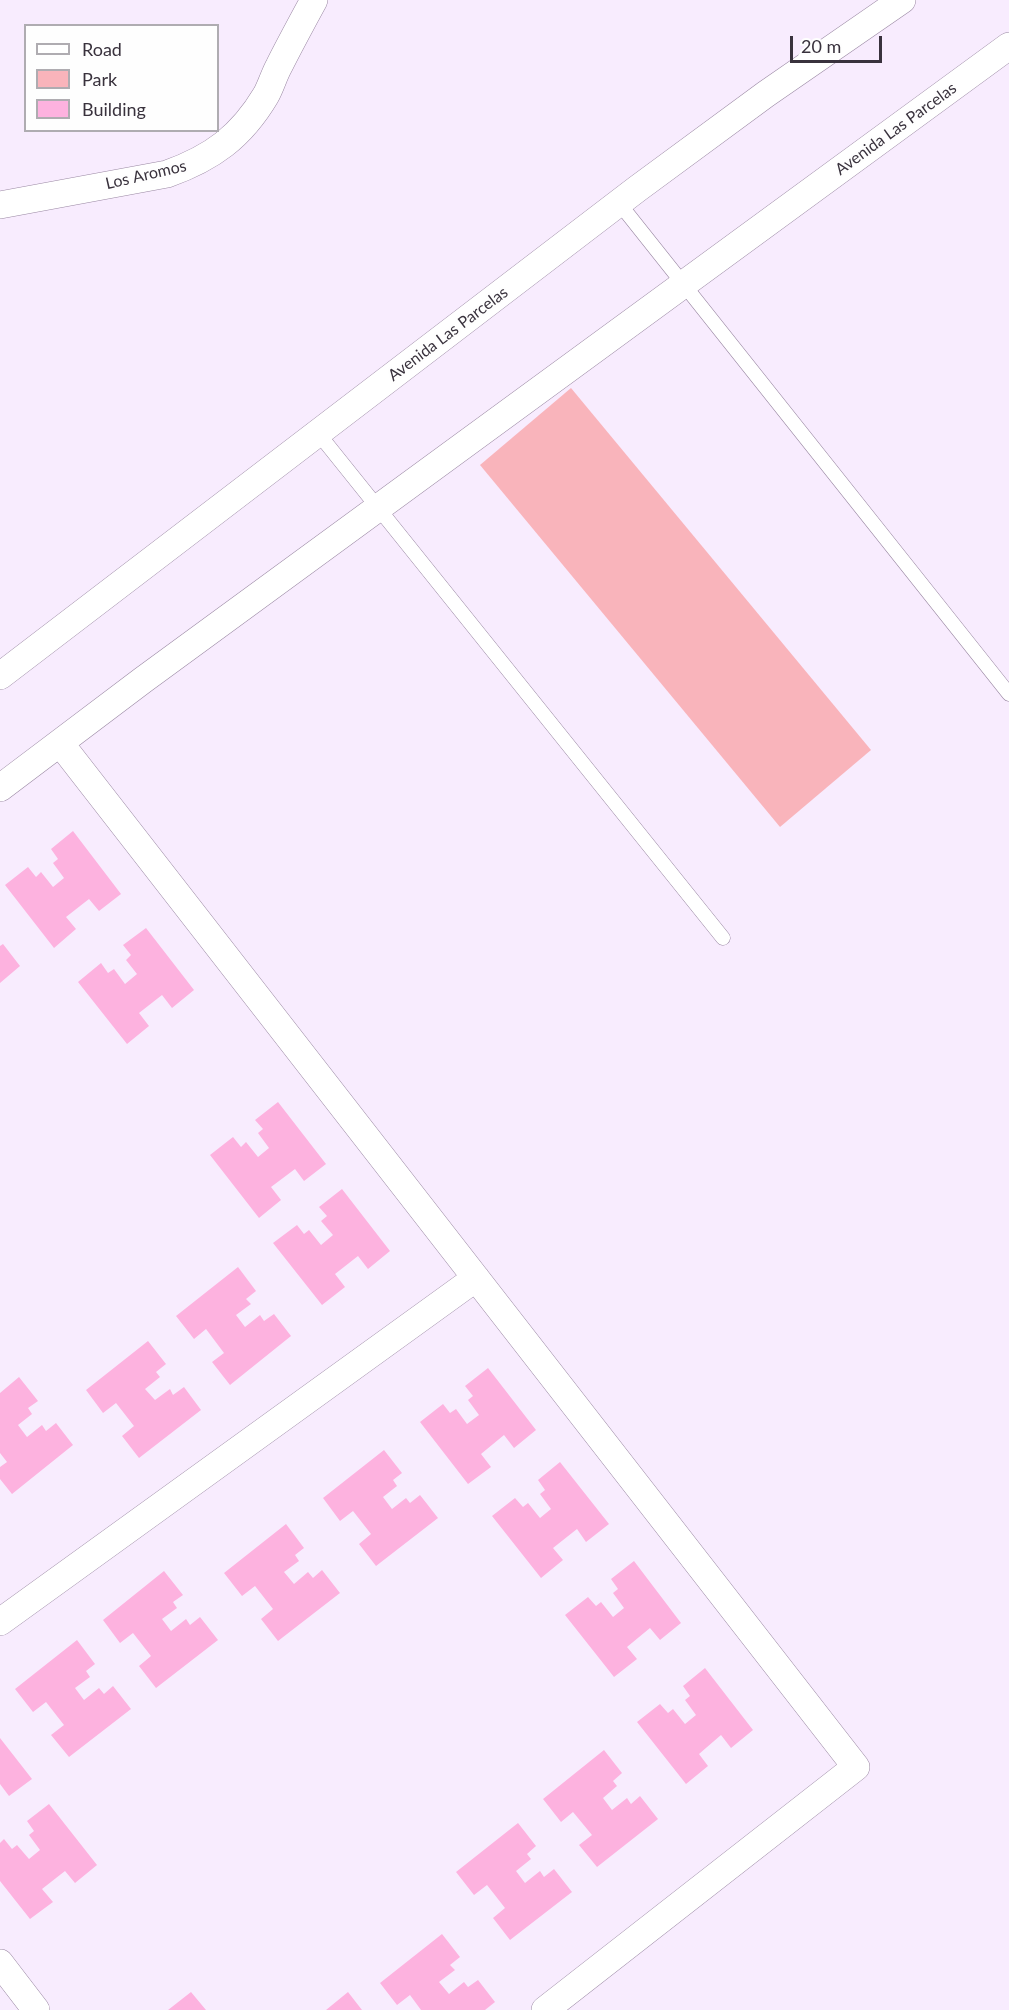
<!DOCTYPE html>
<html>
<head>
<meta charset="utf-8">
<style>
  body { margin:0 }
  #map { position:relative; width:1009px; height:2010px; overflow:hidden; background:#f8ecfe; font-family:Lato,sans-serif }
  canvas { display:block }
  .legend { position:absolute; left:24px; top:24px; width:195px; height:108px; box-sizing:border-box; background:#fefefe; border:2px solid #afacb1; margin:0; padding:8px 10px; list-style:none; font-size:18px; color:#39323d }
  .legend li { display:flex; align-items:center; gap:12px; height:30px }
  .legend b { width:30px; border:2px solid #afacb1 }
  .scale { position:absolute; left:790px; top:36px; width:92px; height:27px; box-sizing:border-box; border:3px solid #39323d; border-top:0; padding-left:8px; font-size:18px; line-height:21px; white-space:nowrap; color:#39323d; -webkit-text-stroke:4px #fefefe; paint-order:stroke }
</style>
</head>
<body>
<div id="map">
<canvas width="1009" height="2010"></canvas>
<ul class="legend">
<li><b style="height:8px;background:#fff"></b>Road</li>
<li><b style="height:16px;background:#f9b4bb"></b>Park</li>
<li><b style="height:16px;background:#fdb2df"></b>Building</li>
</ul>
<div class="scale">20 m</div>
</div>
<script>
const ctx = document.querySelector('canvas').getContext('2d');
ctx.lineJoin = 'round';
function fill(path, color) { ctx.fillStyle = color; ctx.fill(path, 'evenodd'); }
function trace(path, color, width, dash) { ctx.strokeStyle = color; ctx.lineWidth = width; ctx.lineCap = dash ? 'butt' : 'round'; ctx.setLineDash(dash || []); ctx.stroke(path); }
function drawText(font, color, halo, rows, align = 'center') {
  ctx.font = font + ' Lato,sans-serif'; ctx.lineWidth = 5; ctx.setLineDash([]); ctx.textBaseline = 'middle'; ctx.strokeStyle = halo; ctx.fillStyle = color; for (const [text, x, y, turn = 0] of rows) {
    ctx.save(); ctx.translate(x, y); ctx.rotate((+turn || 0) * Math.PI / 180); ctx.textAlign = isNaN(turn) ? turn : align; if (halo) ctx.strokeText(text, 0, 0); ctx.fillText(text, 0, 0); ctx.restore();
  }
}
fill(new Path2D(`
  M571,388L871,750L780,827L480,465Z`), '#f9b4bb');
fill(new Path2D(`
  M73,831L121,894L99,911L89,899L66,917L76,929L54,948L5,885L28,867L36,877L41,872L53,887L64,878L53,863L58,859L51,849Z
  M146,928L194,990L172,1008L162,995L139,1013L149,1026L127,1044L78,982L101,963L108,973L114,969L125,984L137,974L126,960L131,955L123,945Z
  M3,944L20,966L0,983V946Z
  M278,1102L326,1164L304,1181L295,1169L271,1187L281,1200L259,1218L210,1155L233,1137L241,1147L246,1142L258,1157L269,1148L258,1133L263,1129L255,1120Z
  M342,1189L390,1251L368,1269L358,1256L335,1274L345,1287L322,1305L273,1243L297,1225L304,1234L309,1230L321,1245L333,1235L321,1221L327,1216L319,1207Z
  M238,1267L256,1291L246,1299L251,1304L236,1315L245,1327L260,1315L264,1321L274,1314L291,1336L230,1385L212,1362L224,1353L206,1329L194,1339L176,1316Z
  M148,1341L166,1364L156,1372L160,1377L145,1389L155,1400L170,1389L173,1395L184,1387L201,1410L139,1458L122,1436L134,1426L116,1403L103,1413L86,1390Z
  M488,1368L536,1430L514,1448L504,1435L481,1454L491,1467L468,1484L420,1422L443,1404L450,1413L456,1409L467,1424L479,1415L468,1400L473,1396L465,1386Z
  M19,1377L38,1401L28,1408L32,1414L18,1425L27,1437L42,1425L46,1431L56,1423L73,1445L12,1494L0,1479V1467L7,1462L0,1453V1393Z
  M384,1450L402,1473L393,1480L397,1486L383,1497L392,1509L406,1498L410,1503L420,1495L438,1518L376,1566L359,1544L371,1534L353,1511L340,1521L323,1498Z
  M560,1462L609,1524L586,1542L577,1529L553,1548L563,1560L541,1578L492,1516L515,1498L523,1507L528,1503L540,1518L551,1509L540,1494L545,1490L538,1480Z
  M286,1524L304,1548L295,1555L299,1561L284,1572L294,1584L308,1572L313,1578L322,1570L340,1593L278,1641L261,1619L273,1609L255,1586L242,1596L224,1573Z
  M634,1561L681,1623L660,1640L650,1628L627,1647L637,1659L614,1677L565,1615L588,1597L596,1606L601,1602L613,1617L624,1608L613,1593L618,1589L611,1579Z
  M164,1571L183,1595L173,1602L177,1608L162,1619L171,1631L186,1619L190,1625L200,1617L218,1640L156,1688L139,1666L151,1656L133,1633L120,1643L103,1620Z
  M77,1640L95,1664L86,1671L90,1677L75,1688L84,1700L99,1688L104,1694L113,1686L131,1709L69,1757L51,1735L64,1725L46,1702L33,1712L15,1689Z
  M705,1668L753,1730L731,1748L721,1735L699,1754L708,1766L686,1784L637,1722L660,1704L668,1713L673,1709L685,1724L696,1715L685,1700L690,1696L683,1686Z
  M0,1738L32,1779L9,1796L0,1784Z
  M604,1750L622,1773L613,1781L617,1786L603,1798L612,1810L627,1798L631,1804L640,1796L658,1819L597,1867L579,1845L592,1835L573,1812L561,1822L543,1799Z
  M49,1804L97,1865L75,1883L65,1871L42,1889L53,1902L30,1919L0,1881V1843L4,1839L12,1849L17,1845L29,1859L40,1850L29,1835L34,1831L27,1821Z
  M518,1823L536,1846L527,1854L531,1859L516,1871L525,1883L540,1871L544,1877L554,1869L572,1892L510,1940L493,1918L505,1908L487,1885L474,1895L456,1872Z
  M442,1934L460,1957L450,1965L455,1970L439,1982L449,1994L464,1982L468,1987L478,1980L495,2002L485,2010H421L410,1995L397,2005L380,1983Z
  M191,1992L206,2010H168Z
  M348,1992L362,2010H326Z`), '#fdb2df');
const service = new Path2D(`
  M619,203L1009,694
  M318,433L723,938`);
const minor = new Path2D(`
  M0,205L167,174C212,158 241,137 266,95C271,86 274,75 279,66C290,44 302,22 314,0
  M0,676L637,189L766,94L902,0
  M60,743L856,1767L545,2010
  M0,788L143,680L1009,46
  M0,1622L476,1278
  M0,1963L36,2010`);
trace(service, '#9987a2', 15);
trace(minor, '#9987a2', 28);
trace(service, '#fff', 14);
trace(minor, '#fff', 27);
drawText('16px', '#39323d', '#fefefe', [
  ["Avenida Las Parcelas",896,129,-36],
  ["Los Aromos",146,175,-13],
  ["Avenida Las Parcelas",448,334,-37]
]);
</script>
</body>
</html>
